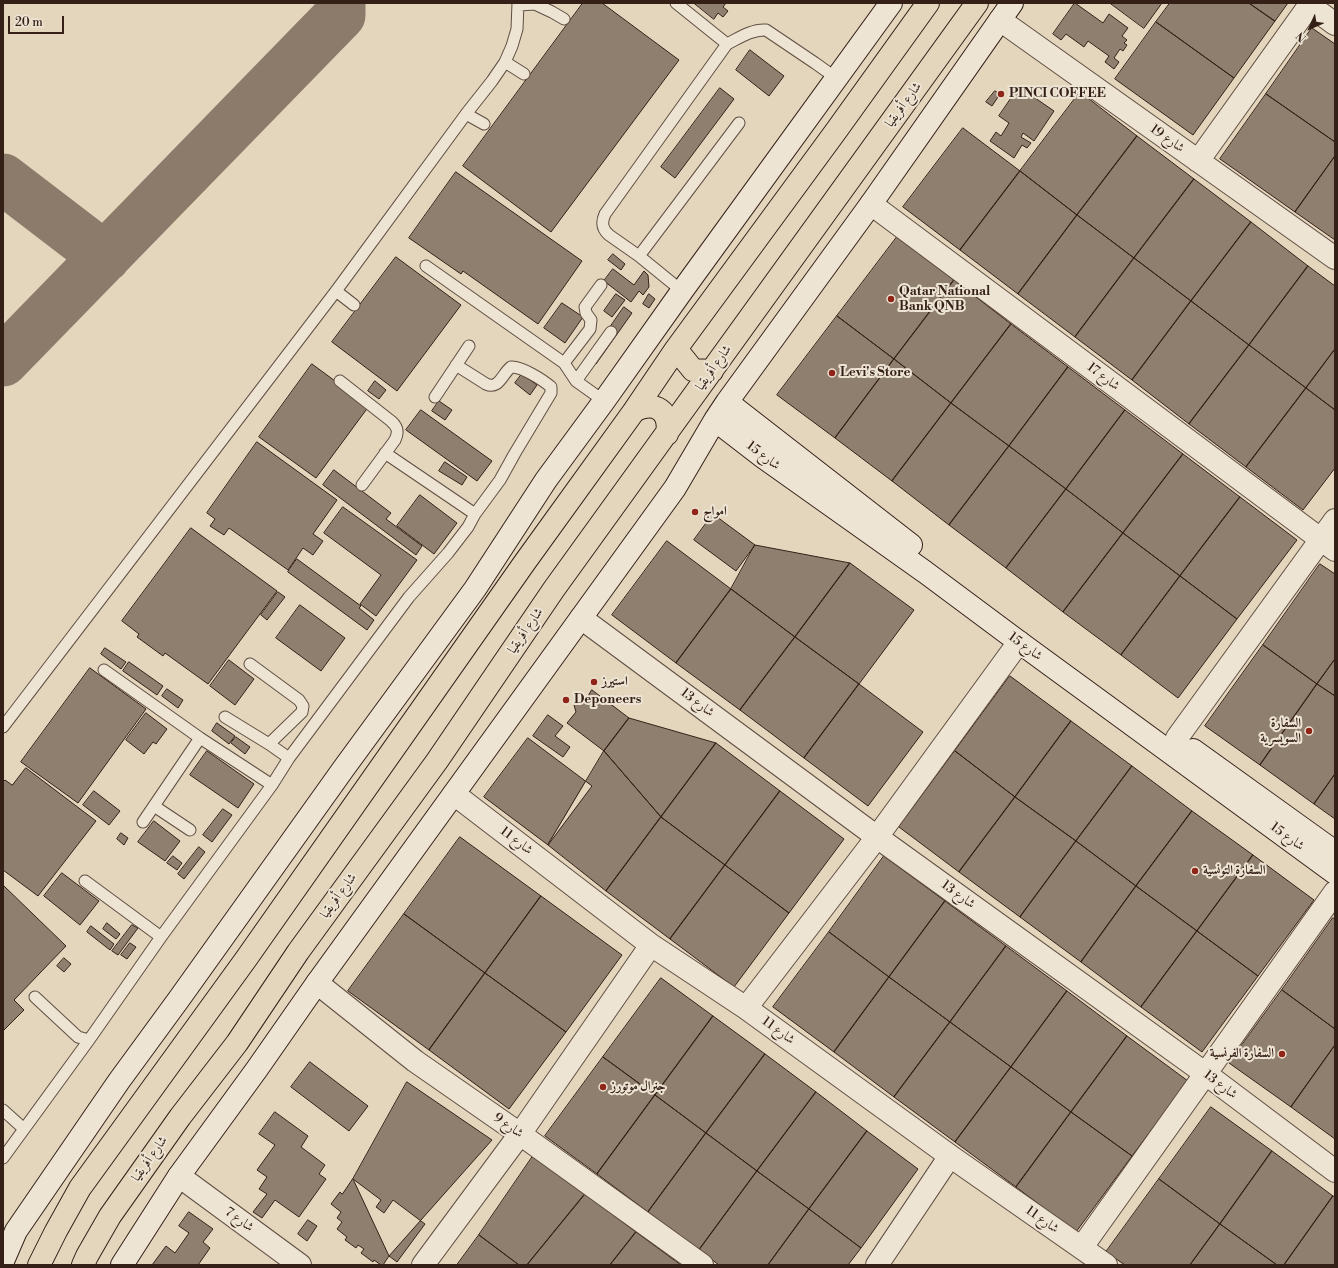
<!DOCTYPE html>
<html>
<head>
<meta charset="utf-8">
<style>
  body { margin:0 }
  #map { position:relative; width:1338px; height:1268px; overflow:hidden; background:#e3d6bd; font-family:"Libre Bodoni",serif }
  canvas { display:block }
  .frame { position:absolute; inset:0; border:4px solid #352018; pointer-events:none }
  .north { position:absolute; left:1290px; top:8px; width:40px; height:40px; -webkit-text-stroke:3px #ede4d4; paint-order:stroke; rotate:225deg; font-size:11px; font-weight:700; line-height:16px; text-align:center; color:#352018 }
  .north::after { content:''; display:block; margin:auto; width:14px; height:18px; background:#352018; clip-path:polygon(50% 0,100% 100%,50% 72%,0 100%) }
  .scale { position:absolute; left:8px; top:16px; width:56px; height:18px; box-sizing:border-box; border:2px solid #352018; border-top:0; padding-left:5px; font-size:12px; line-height:14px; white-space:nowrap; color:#352018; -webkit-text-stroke:3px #ede4d4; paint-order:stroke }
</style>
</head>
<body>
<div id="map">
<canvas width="1338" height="1268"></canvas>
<div class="frame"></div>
<div class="north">N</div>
<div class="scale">20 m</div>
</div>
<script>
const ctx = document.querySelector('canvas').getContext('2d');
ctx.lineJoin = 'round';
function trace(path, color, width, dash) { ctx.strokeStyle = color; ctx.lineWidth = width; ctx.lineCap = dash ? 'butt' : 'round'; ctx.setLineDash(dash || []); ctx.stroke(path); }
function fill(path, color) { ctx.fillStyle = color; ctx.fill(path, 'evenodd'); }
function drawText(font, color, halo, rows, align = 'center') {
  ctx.font = font + ' "Libre Bodoni",Amiri,serif'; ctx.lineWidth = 4; ctx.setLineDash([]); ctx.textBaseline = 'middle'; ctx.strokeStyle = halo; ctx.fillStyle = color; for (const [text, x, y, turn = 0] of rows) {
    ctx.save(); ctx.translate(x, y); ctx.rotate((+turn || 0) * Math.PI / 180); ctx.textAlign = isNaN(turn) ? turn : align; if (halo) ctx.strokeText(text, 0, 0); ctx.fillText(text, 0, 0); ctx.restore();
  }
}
trace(new Path2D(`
  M3,179L105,257
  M3,361L340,15V3`), '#8c7b6a', 51);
const building = new Path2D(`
  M583,3H602L679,60L551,232L463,166Z
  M694,3H726L723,7L728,11L723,17L718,13L714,19Z
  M1075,3L1103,23L1109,14L1128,28L1122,36L1127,40L1124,43L1127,45L1123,51L1120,49L1114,58L1119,62L1114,69L1105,62L1109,56L1088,41L1084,47L1066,34L1061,40L1053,34Z
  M1110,3H1162L1144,28Z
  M1170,3H1249L1275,21L1234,78L1156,22Z
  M1249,3H1288L1275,21Z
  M1156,22L1234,78L1193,135L1115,79Z
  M1312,28L1335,44V142L1266,94Z
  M750,50L784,76L769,96L736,70Z
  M1019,87L1054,111L1034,141L1023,133L1021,137L1031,143L1027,148L1022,145L1014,158L990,141L996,132L1001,136L1009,123L999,116Z
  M720,88L734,99L675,178L661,167Z
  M995,91L1000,94L992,106L986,102Z
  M1080,92L1137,136L1077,215L1020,171Z
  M1266,94L1335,142V156L1295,212L1220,159Z
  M963,128L1020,171L960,250L903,207Z
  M1137,136L1194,179L1134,258L1077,215Z
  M1335,156V240L1295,212Z
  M1020,171L1077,215L1018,294L960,250Z
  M456,172L582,261L538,324L463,271L461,274L409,238Z
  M1194,179L1251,222L1191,301L1134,258Z
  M1077,215L1134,258L1075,337L1018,294Z
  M1251,222L1308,266L1249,345L1191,301Z
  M897,237L954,280L894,359L837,316Z
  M613,254L625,264L621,270L608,260Z
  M396,257L461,305L397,391L332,342Z
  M1134,258L1191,301L1132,380L1075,337Z
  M1308,266L1335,286V349L1306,388L1249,345Z
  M613,269L634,285L644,271L648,275L649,287L643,295L639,291L631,302L604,281Z
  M954,280L1011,324L951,403L894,359Z
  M616,294L625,300L612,317L604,311Z
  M649,294L655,299L649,308L643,304Z
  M1191,301L1249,345L1189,424L1132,380Z
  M562,303L583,317L565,343L544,328Z
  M624,307L632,313L596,364L589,358Z
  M837,316L894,359L835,438L777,395Z
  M1011,324L1068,367L1009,446L951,403Z
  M1249,345L1306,388L1246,467L1189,424Z
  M1335,349V410L1306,388Z
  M894,359L951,403L892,481L835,438Z
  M312,364L369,406L316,478L259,437Z
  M1068,367L1125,410L1066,489L1009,446Z
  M522,374L537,385L530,395L515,383Z
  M375,381L386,390L379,399L368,391Z
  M1306,388L1335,410V468L1303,510L1246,467Z
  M439,401L452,410L445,420L432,411Z
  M951,403L1009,446L949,525L892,481Z
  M421,410L492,461L477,481L406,430Z
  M1125,410L1183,454L1123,533L1066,489Z
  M257,442L337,500L313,534L323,541L313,555L303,548L288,570L229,528L224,535L210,526L215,519L207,513Z
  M1009,446L1066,489L1006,568L949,525Z
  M1183,454L1240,497L1180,576L1123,533Z
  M445,462L467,477L462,485L439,471Z
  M334,470L391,513L386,519L422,546L416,555L323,485Z
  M1066,489L1123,533L1063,612L1006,568Z
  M420,495L457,523L434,554L397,526Z
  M1240,497L1297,540L1237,619L1180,576Z
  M343,507L417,560L376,616L360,604L381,575L324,533Z
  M713,514L755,545L736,571L694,540Z
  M191,528L277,591L208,684L165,653L163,656L137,637L139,634L122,621Z
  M1123,533L1180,576L1121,655L1063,612Z
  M667,541L731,589L676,663L612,615Z
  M755,545L850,563L795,637L731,589Z
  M297,559L361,606L359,608L374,620L367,630L288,572Z
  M850,563L914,610L859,684L795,637Z
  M1320,564L1335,574V659L1317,684L1263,645Z
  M1180,576L1237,619L1178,698L1121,655Z
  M731,589L795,637L740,710L676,663Z
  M278,592L285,597L267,620L261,615Z
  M300,605L345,638L321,671L276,638Z
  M795,637L859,684L804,758L740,710Z
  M1263,645L1317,684L1260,765L1205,726Z
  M105,648L126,662L121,669L101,654Z
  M1335,659V696L1317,684Z
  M229,660L254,679L235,705L210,686Z
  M129,662L163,686L157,695L123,671Z
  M90,668L146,709L78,803L21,762Z
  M1010,676L1071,721L1015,797L955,751Z
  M859,684L923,732L868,806L804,758Z
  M1317,684L1335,696V774L1314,804L1260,765Z
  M167,689L183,700L178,708L162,696Z
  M592,690L629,718L604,751L567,723L576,712L574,705L575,701L578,698L586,699Z
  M146,713L167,729L156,744L153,742L144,754L126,740Z
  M548,715L563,726L555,736L570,747L563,757L533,736Z
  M629,718L716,743L661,817L604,751Z
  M1071,721L1132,766L1076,841L1015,797Z
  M217,723L235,736L229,744L212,731Z
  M236,737L250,747L245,754L231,743Z
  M528,738L592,786L548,845L484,797Z
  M716,743L780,791L725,865L661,817Z
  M207,751L254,784L238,808L190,775Z
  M604,751L661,817L606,891L548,845Z
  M955,751L1015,797L959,872L899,827Z
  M1132,766L1192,811L1136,886L1076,841Z
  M26,768L96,821L38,896L3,870V782L5,780L12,785Z
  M1335,774V819L1314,804Z
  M94,791L120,811L109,825L83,805Z
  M780,791L844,839L789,913L725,865Z
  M1015,797L1076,841L1020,917L959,872Z
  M223,809L232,815L212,842L203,835Z
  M1192,811L1253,855L1197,931L1136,886Z
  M661,817L725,865L670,939L606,891Z
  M154,821L180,841L165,861L138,842Z
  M121,833L128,838L124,845L117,839Z
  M460,837L541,896L485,973L404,914Z
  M1076,841L1136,886L1081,962L1020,917Z
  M199,847L205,852L184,879L178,874Z
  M1253,855L1314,900L1258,976L1197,931Z
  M173,856L182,863L177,870L167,863Z
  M884,856L945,901L889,977L829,932Z
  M725,865L789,913L734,987L670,939Z
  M62,873L99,901L80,925L44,896Z
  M3,885L66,946L14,1000L24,1010L3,1031Z
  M1136,886L1197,931L1141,1007L1081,962Z
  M541,896L622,955L566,1032L485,973Z
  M945,901L1006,946L950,1022L889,977Z
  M404,914L485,973L429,1050L348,991Z
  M1333,918L1335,919V1029L1282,990Z
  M107,923L120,934L116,939L103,929Z
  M132,925L138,928L118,955L112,951Z
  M91,926L114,944L110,950L87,932Z
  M1197,931L1258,976L1202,1052L1141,1007Z
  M829,932L889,977L834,1052L773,1007Z
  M130,943L136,947L127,959L121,955Z
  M1006,946L1067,991L1011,1067L950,1022Z
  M64,958L71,964L64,972L57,966Z
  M485,973L566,1032L509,1109L429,1050Z
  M889,977L950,1022L894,1097L834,1052Z
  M661,978L713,1016L655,1095L603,1057Z
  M1282,990L1335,1029V1045L1291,1107L1229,1063Z
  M1067,991L1127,1036L1071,1112L1011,1067Z
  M713,1016L765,1054L706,1133L655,1095Z
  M950,1022L1011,1067L955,1142L894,1097Z
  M1127,1036L1188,1081L1132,1156L1071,1112Z
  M1335,1045V1139L1291,1107Z
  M765,1054L816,1092L757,1171L706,1133Z
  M603,1057L655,1095L597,1174L545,1136Z
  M310,1062L368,1106L349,1131L291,1087Z
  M1011,1067L1071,1112L1016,1187L955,1142Z
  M407,1082L492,1140L389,1256L353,1179Z
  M816,1092L867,1131L809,1209L757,1171Z
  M655,1095L706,1133L648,1212L597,1174Z
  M1211,1107L1272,1151L1220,1224L1159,1179Z
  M275,1112L308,1136L301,1147L325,1165L319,1174L326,1179L299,1217L275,1200L262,1218L253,1212L267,1194L259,1189L267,1177L257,1170L275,1145L259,1134Z
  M1071,1112L1132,1156L1076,1232L1016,1187Z
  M867,1131L918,1169L861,1248L809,1209Z
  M706,1133L757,1171L699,1250L648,1212Z
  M1272,1151L1333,1196L1284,1265H1277L1220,1224Z
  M533,1156L585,1194L527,1265H519L479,1235Z
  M757,1171L809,1209L768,1265H719L699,1250Z
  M353,1179L381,1200L376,1207L384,1213L393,1200L425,1224L397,1262L389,1256L383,1265H381L374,1260L373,1262L361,1253L364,1249L358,1245L356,1248L345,1240L347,1237L337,1229L342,1222L337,1218L341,1212L331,1204L340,1192L342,1194Z
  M1159,1179L1220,1224L1190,1265H1125L1106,1252Z
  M585,1194L636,1232L610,1265H527Z
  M1333,1196L1335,1197V1265H1284Z
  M809,1209L861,1248L848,1265H768Z
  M189,1212L213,1229L203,1242L210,1248L198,1265H152L166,1246L175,1253L189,1233L179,1226Z
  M308,1220L317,1226L307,1241L298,1234Z
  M1220,1224L1277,1265H1190Z
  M636,1232L681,1265H610Z
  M479,1235L519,1265H457Z`);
fill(building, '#8f7f6e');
trace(building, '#352018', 1);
const lane = new Path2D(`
  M676,3L727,44
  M519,5L535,4L552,12L564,19
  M505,62L524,74
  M466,114L484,124
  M639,256L739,123
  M426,266L564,363L576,381L604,401
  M336,291L354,305
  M682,291L639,256L609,235C602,229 601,223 605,214L727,44C739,38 752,29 766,30L815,63L836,78
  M564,363L590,329L591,320L586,313L585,307L601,285
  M340,381L391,421C398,427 399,432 395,440L362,485
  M576,381L611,332
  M435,397L469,346
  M385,453L475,514
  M250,664L299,700L303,706L302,712L269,744
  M104,670L200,738L272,785
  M225,717L269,744L289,758
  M3,727L336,291L466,114L492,81L505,62L512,46L517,29L518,3
  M154,806L190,830
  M143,822L200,738
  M85,881L161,937
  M35,997L78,1037L89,1040
  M3,1110L24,1129
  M3,1158L89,1040L161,937L272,785L289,758L409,597L448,553L468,527L475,514L500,480L515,453L551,393V387C543,380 521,366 511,367C502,374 499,390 486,384L456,365`);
const street = new Path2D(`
  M1309,5L1335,24
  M1000,20L1335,258
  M1198,161L1311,3
  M871,204L1335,550
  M581,618L877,837L1206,1074L1335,1171
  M1177,738L1335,520
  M454,794L651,945L746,1008L950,1156L1106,1265
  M317,983L415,1061L520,1134L702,1265
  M746,1008L877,837L1019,642
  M179,1176L300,1265
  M1082,1247L1335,892
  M423,1265L520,1134L651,945
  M877,1265L950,1156`);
const secondary = new Path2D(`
  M727,402L911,545
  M715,420L763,457L925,572L1019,642L1335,873
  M1193,750L1335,852
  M3,1261L16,1231L119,1081L179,999L344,768L475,589L546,480L604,401L682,291L891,3
  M122,1265L179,1176L257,1069L317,983L675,488L715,420L727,402L871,204L1012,3`);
const highway = new Path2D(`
  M676,349L693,370L712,371
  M634,411C655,400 671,411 667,434
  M39,1265L56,1231L80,1188L246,959L525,562L634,411L676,349L836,131L928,3
  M83,1265L87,1256L110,1216L180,1117L237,1043L298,952L437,761L554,589L977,3`);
trace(lane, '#604e41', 13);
trace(street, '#604e41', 24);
trace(secondary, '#352018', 24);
trace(highway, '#352018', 24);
trace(lane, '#ede4d4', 11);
trace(street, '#ede4d4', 22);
trace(secondary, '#ede4d4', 22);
trace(highway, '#e3d6bd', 22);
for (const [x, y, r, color] of [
  [1001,94,4,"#8f2418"],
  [891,299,4,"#8f2418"],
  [832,373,4,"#8f2418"],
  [695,512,4,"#8f2418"],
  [594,682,4,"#8f2418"],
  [566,700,4,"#8f2418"],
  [1309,731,4,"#8f2418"],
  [1195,871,4,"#8f2418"],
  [1282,1054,4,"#8f2418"],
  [603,1087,4,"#8f2418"]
]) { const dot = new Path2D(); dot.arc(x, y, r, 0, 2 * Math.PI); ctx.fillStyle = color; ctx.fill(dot); trace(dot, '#ede4d4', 1.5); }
drawText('bold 13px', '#352018', '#ede4d4', [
  ["PINCI COFFEE",1009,94],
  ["Qatar National",899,292],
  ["Bank QNB",899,307],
  ["Levi's Store",840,373],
  ["امواج",703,512],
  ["استيرز",602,682],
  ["Deponeers",574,700],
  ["السفارة",1301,724,"right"],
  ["السويسرية",1301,739,"right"],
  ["السفارة التونسية",1203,871],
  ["السفارة الفرنسية",1274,1054,"right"],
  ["جنرال موتورز",611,1087]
], 'left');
drawText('13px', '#352018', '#ede4d4', [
  ["شارع أفريقيا",904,105,-54],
  ["شارع 19",1167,139,35],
  ["شارع أفريقيا",714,368,-55],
  ["شارع 17",1103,377,37],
  ["شارع 15",763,456,37],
  ["شارع أفريقيا",526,631,-56],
  ["شارع 15",1025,647,36],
  ["شارع 13",697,703,37],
  ["شارع 15",1287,837,36],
  ["شارع 11",516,841,37],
  ["شارع 13",958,895,36],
  ["شارع أفريقيا",339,896,-54],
  ["شارع 11",778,1031,36],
  ["شارع 13",1220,1085,37],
  ["شارع 9",508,1126,35],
  ["شارع أفريقيا",150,1159,-55],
  ["شارع 7",239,1220,36],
  ["شارع 11",1042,1220,35]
]);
</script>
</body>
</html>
